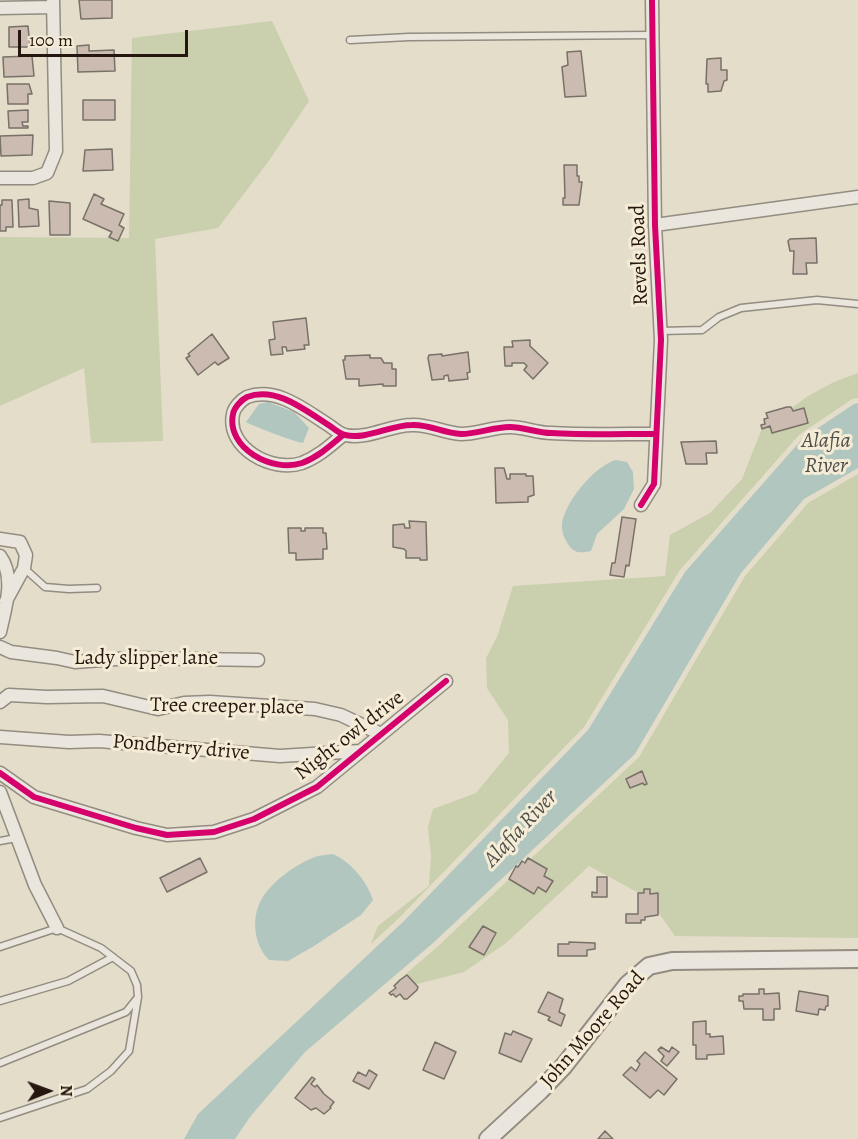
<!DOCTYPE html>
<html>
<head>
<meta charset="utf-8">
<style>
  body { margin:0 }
  #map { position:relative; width:858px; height:1139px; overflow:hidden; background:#e4ddca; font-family:Alegreya,serif }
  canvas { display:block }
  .north { position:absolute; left:18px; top:1061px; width:60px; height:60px; -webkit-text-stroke:4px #f5ecd6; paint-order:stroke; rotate:89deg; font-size:16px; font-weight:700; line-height:24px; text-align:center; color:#251610 }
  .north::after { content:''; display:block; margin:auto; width:21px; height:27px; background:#251610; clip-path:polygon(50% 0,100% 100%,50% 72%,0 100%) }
  .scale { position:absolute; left:18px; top:30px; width:170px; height:27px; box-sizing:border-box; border:3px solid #251610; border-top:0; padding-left:8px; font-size:18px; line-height:21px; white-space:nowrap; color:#251610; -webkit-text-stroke:4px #f5ecd6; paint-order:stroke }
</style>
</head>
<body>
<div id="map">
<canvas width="858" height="1139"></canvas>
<div class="north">N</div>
<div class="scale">100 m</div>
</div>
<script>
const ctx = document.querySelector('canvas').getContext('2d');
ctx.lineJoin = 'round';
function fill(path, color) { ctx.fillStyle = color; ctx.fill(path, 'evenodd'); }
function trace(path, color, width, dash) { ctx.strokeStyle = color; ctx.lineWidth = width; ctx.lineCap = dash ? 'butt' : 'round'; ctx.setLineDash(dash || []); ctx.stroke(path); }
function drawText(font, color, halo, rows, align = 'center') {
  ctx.font = font + ' Alegreya,serif'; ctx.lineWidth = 6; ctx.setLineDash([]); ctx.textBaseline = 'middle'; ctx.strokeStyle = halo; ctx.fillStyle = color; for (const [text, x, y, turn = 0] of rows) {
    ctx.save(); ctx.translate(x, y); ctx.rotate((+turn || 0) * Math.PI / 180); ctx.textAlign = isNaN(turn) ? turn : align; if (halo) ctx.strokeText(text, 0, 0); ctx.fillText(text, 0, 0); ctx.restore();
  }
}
fill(new Path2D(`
  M272,21L309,101L268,162L218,228L155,239L163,441L91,443L84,368L0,406V237L129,238L132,38Z
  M858,373V398L852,399L799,435L680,570L584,727L400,917L371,944L378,926L429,886L431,856L428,827L433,809L476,793L509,753L508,720L487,688L486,658L497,637L513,586L665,576L670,535L710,513L742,479L761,431L808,396L834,382Z
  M858,474V938L675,936L648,898L589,866L506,943L464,972L401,988L393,985L436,948L639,757L745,576L808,503Z`), '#cacfad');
fill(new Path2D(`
  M268,402L294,412L309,428L303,443C298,443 250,425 246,422L259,404Z
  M858,403V468L804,499L741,573L635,754L432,944L305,1052L250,1117L235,1139H184L198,1114L404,921L588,730L685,572L803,438L854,404Z
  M616,460L627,462L633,472L634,489L624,509L597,534L591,551C581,553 574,554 568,544C564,538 562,533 562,526C562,505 595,465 616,460Z
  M333,854C351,862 367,881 373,900L361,915L314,946L288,961L269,960C254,945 251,919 261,900C271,882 296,864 315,857C320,855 327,855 333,854Z`), '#b2c6c0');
const building = new Path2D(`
  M79,0H112V18L81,19Z
  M28,26L30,47H9V27Z
  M89,45V51L114,50L115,71L78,72L77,46Z
  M581,51L586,96L565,97L562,67L568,65L567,52Z
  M32,56L34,76L4,77L3,57Z
  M721,58V70H727V80L724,81L721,91L708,92V84H706L707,59Z
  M7,84H29L32,94H28V104H8Z
  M83,100H115V120H83Z
  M28,110V122H22L23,126H28V128H9L8,111Z
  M33,135L32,155L1,156L0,136Z
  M112,149L113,170L83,171L85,150Z
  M564,165H577V176H579V182H582L579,205H563V198H565Z
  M94,194L104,199L101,204L124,214L119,225L124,228L118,241L109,237L112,232L83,219Z
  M29,199V208L38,210L39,226L19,227L18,200Z
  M2,200H12L13,227H6V231H0V205H2Z
  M49,201L70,203V235H50Z
  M816,238L817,263H806L807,274H793L794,251H790L788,241L790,239Z
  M306,318L309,345H304L305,349L287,351L286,347H282L283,354L271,355L269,340L275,339L273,322Z
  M212,334L229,358L218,365L215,362L198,375L186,358L190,356L188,354Z
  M530,340V346L548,363L533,379L524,370L527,366L524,363H512V366H505L504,347H513L512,341Z
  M468,352L470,372L467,373L468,379L449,381L448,375L444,376V379L432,380L428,358L429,355L442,354V356Z
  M370,355V358H381L384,363H392V369H396V386H383V384L359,386V379H346L343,360H345V356Z
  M787,407H791L793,411L804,408L808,423L772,433L770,426L762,429L761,425L765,424L764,419L768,418L766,413Z
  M716,441L717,453H706L707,464H686L681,442Z
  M495,468H504L507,479H510V474H526V476H533L534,495L528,497V502L496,503Z
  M622,517L636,519L629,566L626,565L624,577L610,575L612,563H615Z
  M409,521L426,522L427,560H420V558H406V551L404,549L393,547V525L404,524L405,528H410Z
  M288,528H301V531H305V528H323V533H326L327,549H323V559L296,560V553H289Z
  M642,771L647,784L644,785L643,783L630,788L626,779Z
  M200,858L207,872L167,892L160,878Z
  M528,858L547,869L544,876L553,881L546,892L538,887L534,894L509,879L516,866L518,867L522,861L525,863Z
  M597,877H607V897H592V892L597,893Z
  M644,889H650V894L658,893V915L645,917V920H641V923H626V914H638V893H644Z
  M483,926L496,933L484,955L469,947Z
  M569,942L595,943V949L587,950V956H558V944H569Z
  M407,975L418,987L417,990L407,999H404L400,994L396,997L393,994L391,995L389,993L396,988L394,986L400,980Z
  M759,989H764V994L779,993L780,1009H774V1020H763V1009H744L743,1001H739V996H743V994H759Z
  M799,991L828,996V1006H826L825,1010L819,1009L818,1015L796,1011Z
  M548,992L563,999L559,1012L565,1015L561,1026L548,1020L550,1017L538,1012Z
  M706,1021V1034H710V1037L723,1036L724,1054L707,1055V1059H696V1045H693V1022Z
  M513,1031L532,1039L521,1062L499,1053L505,1033L511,1035Z
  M435,1042L456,1052L444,1079L423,1070Z
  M661,1047L669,1052L672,1047L679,1052L667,1066L661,1061L664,1056L658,1050Z
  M645,1052L677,1079L664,1095L658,1090L650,1098L623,1075L631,1067L636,1071L640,1064L637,1061Z
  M369,1070L377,1075L369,1089L353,1081L358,1072L366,1076Z
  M312,1077L315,1079L311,1084L315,1087L317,1085L324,1094L334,1102L330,1107L331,1108L324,1114L316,1108L311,1110L295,1098Z
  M605,1131L613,1139H598Z`);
fill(building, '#ccbbb0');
trace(building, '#777168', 1.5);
const service = new Path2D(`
  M350,40L409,37L652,35
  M661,331L702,330L719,317L741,308L817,300L858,304
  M24,568L45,587L69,589L97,588
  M0,841L16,838
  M0,947L57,928L101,948L131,971L137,985L138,997L129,1051L111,1071L87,1089L0,1118
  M0,1001L68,981L113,957
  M0,1063L126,1012L138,997`);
const minor = new Path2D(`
  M0,8L53,7
  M0,178H33L47,173L56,151L53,0
  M655,225L858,197
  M343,435C330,446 318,457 302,463C272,473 226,448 233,414C234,408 241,400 247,397C277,386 306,411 330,426C334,429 340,434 345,435C367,440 390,425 412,425C429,424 443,433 461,434C477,434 493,427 510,427C524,427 537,433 551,433C585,435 621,434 656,434
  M641,505L654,484L661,340L655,225L652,0
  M0,539L20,542L26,555L24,568L6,601
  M0,556C16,578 5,608 0,632
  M0,647L11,652L57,658L75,662L130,658L258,660
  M0,702L9,695L47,697L103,696L158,709L184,703L210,702L315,709L341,715L381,734
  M0,737L69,742L99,741L280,756L361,751
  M0,773L34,797L136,828L167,835L214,832L254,819L317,787L446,681
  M0,792L35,885L57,928`);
const tertiary = new Path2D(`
  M488,1139L540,1091L563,1067L628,984L649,966L672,961L858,959`);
trace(service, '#928c81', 9);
trace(minor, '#928c81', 15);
trace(tertiary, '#928c81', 20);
trace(service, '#eae6dd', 6);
trace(minor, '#eae6dd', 12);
trace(tertiary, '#eae6dd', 16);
trace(new Path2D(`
  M343,435C330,446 318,457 302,463C272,473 226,448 233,414C234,408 241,400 247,397C277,386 306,411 330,426C334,429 340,434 345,435C367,440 390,425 412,425C429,424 443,433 461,434C477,434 493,427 510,427C524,427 537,433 551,433C585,435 621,434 656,434
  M641,505L654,484L661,340L655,225L652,0
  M0,773L34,797L136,828L167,835L214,832L254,819L317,787L446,681`), '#d6006c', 6);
drawText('21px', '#251610', '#f5ecd6', [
  ["Revels Road",640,255,-92],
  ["Lady slipper lane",146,659],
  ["Tree creeper place",227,707,1],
  ["Night owl drive",350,736,-38],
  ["Pondberry drive",181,748,5],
  ["John Moore Road",593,1030,-49]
]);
drawText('italic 22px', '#4f504c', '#f5ecd6', [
  ["Alafia",826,442],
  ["River",826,467],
  ["Alafia River",521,829,-47]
]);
</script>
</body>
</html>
